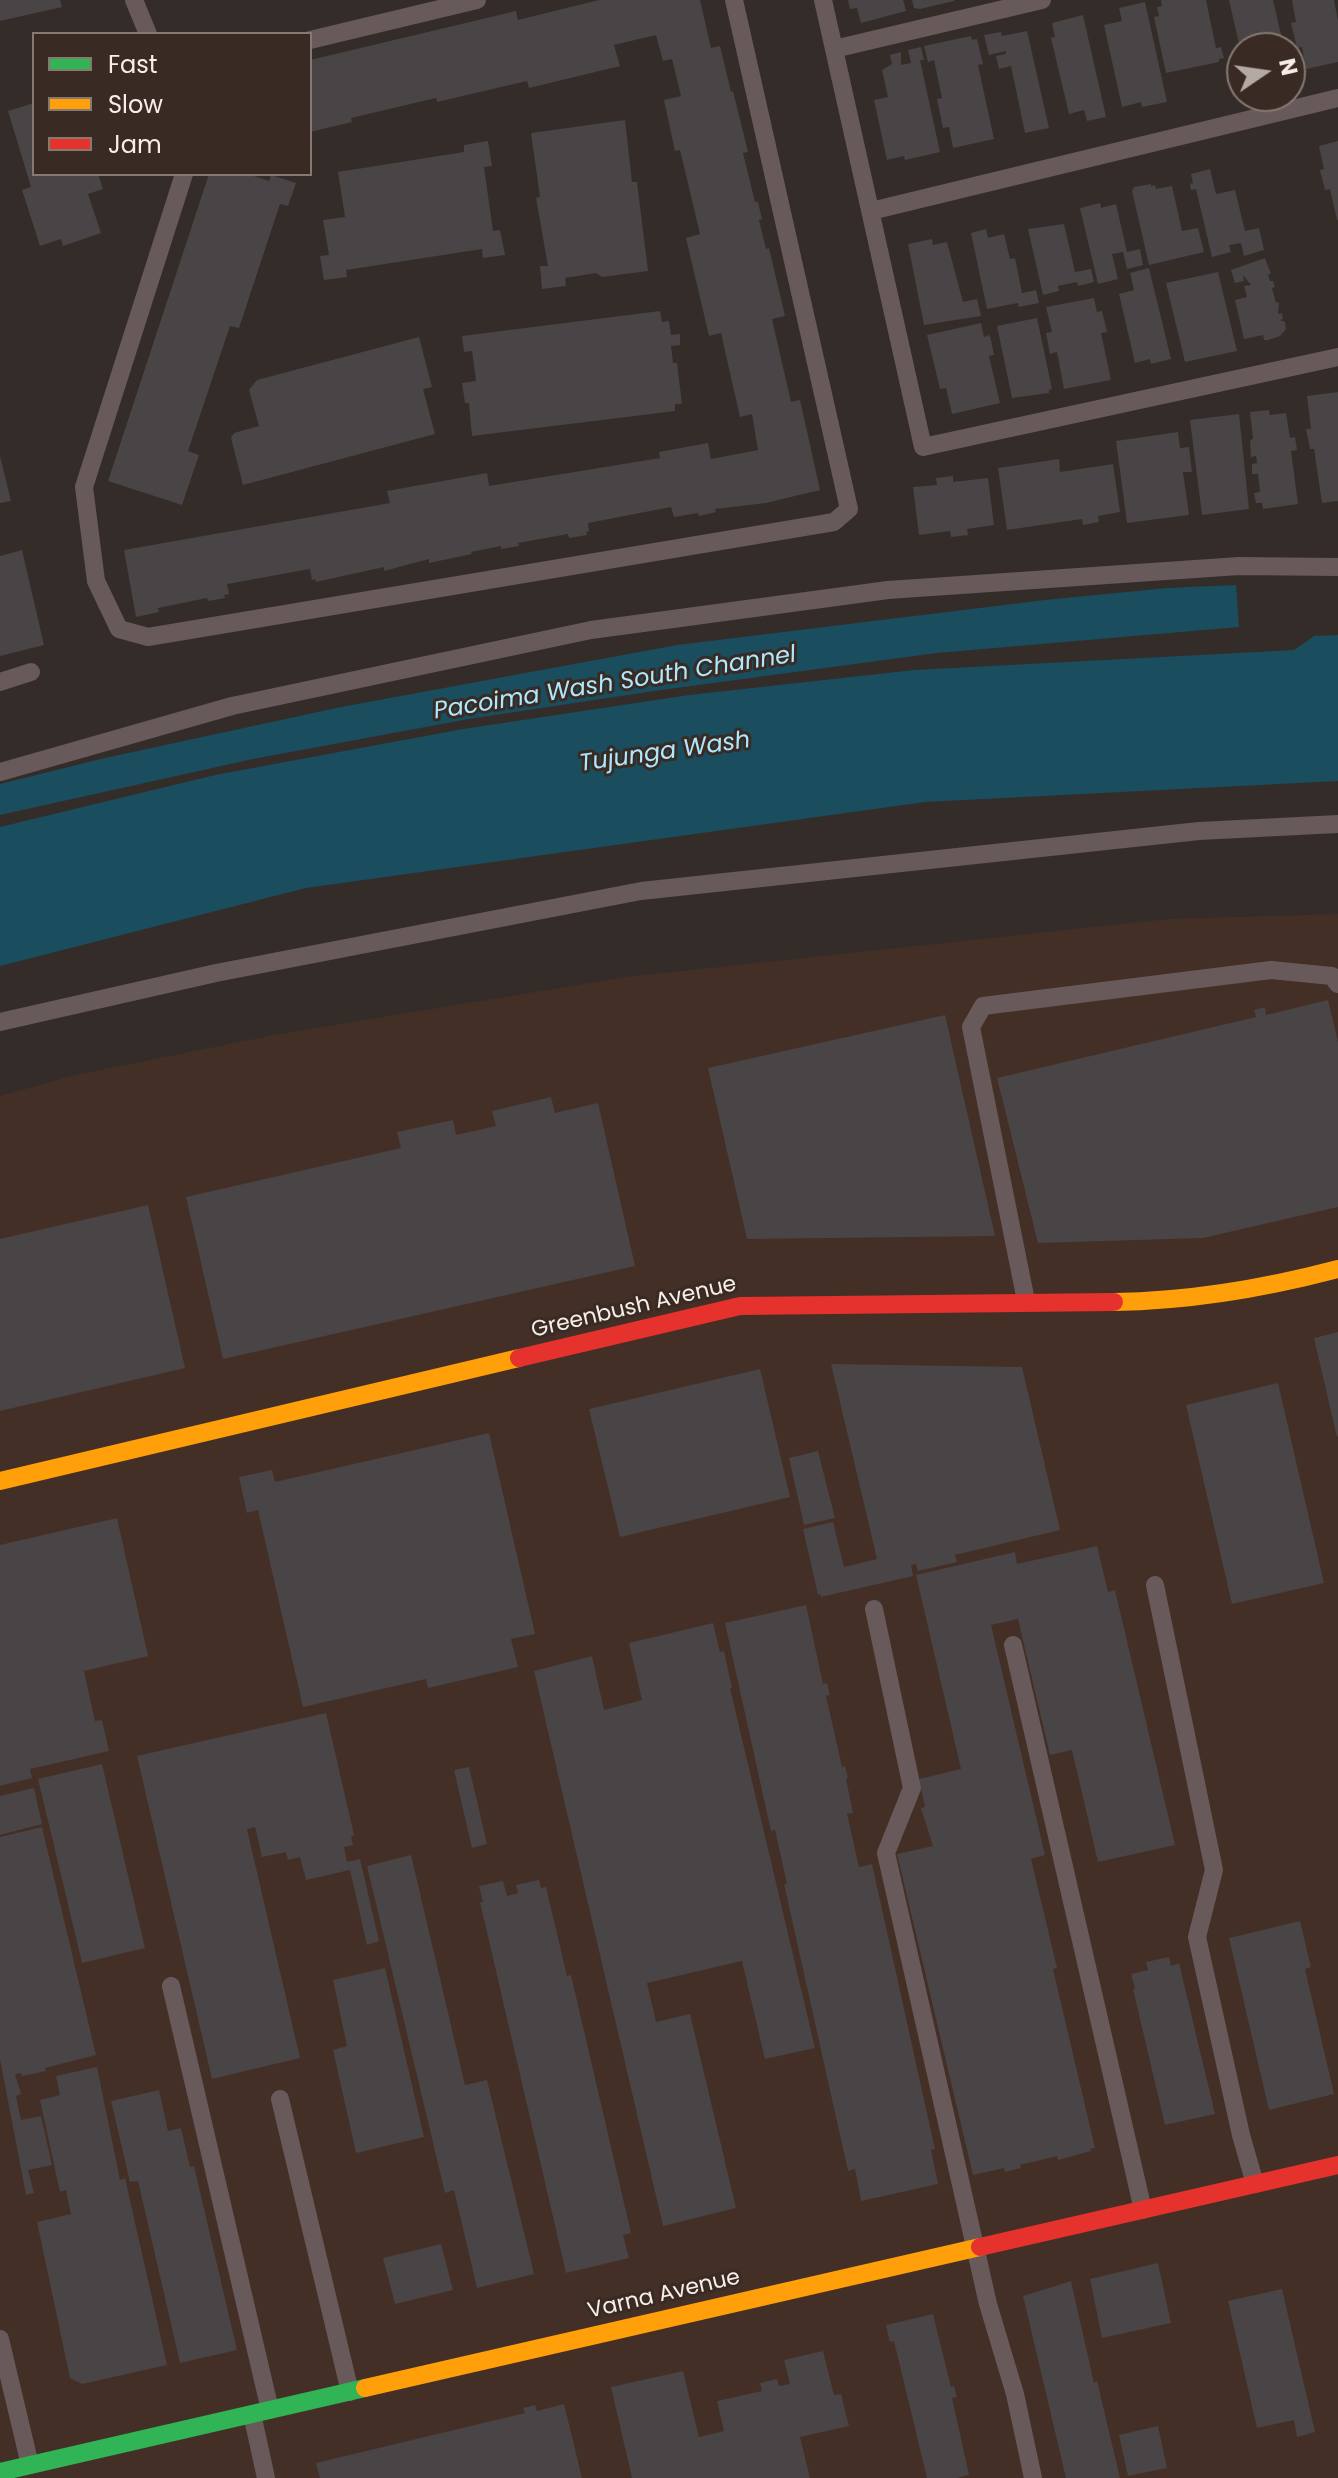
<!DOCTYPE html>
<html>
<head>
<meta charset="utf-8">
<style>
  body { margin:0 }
  #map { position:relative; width:1338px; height:2478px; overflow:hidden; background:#342c28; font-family:Poppins,sans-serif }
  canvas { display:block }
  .legend { position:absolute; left:32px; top:32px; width:280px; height:144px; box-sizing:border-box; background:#392b23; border:2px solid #857972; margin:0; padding:10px 14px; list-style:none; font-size:24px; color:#f8eee9 }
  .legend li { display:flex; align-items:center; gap:16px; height:40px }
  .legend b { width:40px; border:2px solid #857972 }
  .north { position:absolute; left:1226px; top:32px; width:80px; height:80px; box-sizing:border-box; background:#392b23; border:2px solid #857972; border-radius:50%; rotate:77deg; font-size:22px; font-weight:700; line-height:32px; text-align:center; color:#f8eee9 }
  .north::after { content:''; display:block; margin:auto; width:28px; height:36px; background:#b3aaa5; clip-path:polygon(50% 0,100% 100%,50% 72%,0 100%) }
</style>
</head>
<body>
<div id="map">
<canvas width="1338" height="2478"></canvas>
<ul class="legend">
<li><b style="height:10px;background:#30b455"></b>Fast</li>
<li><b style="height:10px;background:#ff9f0a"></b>Slow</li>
<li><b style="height:10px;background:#e5322d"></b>Jam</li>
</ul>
<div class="north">N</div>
</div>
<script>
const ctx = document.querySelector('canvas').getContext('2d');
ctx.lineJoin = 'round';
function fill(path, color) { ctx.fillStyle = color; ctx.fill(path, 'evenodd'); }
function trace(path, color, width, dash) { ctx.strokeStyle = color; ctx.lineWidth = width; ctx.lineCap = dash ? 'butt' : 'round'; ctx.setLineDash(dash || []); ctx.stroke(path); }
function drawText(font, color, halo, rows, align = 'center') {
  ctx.font = font + ' Poppins,sans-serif'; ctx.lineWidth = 6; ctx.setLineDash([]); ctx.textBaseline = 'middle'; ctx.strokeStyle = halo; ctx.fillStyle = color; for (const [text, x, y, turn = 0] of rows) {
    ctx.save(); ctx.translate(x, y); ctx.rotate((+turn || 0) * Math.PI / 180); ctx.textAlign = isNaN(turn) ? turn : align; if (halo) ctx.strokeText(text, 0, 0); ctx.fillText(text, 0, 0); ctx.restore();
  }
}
fill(new Path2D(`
  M1338,914V2478H0V1096L75,1075L274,1035L626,977L1169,919Z`), '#432f26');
fill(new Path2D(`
  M1236,585L1239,627L937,653L654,691L469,719L253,759L0,815V784L105,758L341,707L677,645L1045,600L1167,588Z
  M1338,635V781L925,802L306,888L0,966V827L215,775L463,729L689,695L914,670L1294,650L1314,636Z`), '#1a4d5d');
fill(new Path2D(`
  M0,0H60L62,7L0,21Z
  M599,0H700L711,48L720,46L731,92L733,91L748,152L743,153L755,202H758L762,219L759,220L766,249L769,248L785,316L772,319L791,402L800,400L820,490L766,503L715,509L716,512L699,516L698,513L674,517L671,507L588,523L589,531L586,532L587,535L569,538L568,534L518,543L519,546L501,549V546L471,552L472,554L429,563V559L384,571V567L316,582L315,579L312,580L310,569L227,584L229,594L224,595L225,598L208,601L207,598L158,608L159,612L136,617L124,550L390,503L387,491L487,473L489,486L660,458L659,452L708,443L711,459L758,450L752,414L740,417L721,333L709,336L686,238L700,234L680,150L675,151L664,100L681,96L672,59L663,61L656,35L614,45L620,66L529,88L527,81L437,102L436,98L351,118L352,122L310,132V60L516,11L518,20Z
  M848,0H903L906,11L861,23L857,8L850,9Z
  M912,0H954V1L920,9L914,8Z
  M1161,0H1206L1216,48L1221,47L1224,58L1219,59V62L1166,73L1154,17L1159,16L1157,7L1162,6Z
  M1229,0H1273L1284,48H1240Z
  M1292,0H1334L1338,21V62L1306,69L1302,47L1297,48L1291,23L1296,22Z
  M1145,2L1167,102L1142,107L1141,102L1122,107L1104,25L1122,21L1119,8Z
  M1083,15L1106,117L1087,121L1084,110L1069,114L1051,38L1055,37L1052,23Z
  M1027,31L1049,128L1025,133L1011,66L999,69L996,56L1006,54V51L989,55L984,35L1001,32L1002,36Z
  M971,36L972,40L977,39L983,64L978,65L994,139L953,148L949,127L943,128L937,99L942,98L934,60L928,62L924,46Z
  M921,47L924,60H920L940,152L905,160L904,156L887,160L874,100L888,97L882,70L892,64L890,55L901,52V65L911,63L908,50Z
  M34,103V174H98L103,189L88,194L101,233L63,246L61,239L40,246L22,190L31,187L8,111Z
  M625,120L632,182H637L648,271L602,277L596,273L565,278L566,286L542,289L540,266H548L536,198L540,197L531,133Z
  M488,141L492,166L484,167L493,231L500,230L505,255L483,258L482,249L346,270L347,277L324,280L320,256L329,255L323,220L345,217L338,172L464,152V145Z
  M1338,141V220H1337L1330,189L1325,190L1320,170L1324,169L1319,146Z
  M1210,169L1216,194L1235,190L1245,231L1259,228L1264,250L1244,256L1241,243L1229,245L1231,252L1212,257L1196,189L1191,190L1190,184L1193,183L1191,174Z
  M209,174H248L269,181L271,175L296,183L288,206L280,204L239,328L230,326L188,451L199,455L182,505L108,481Z
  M1151,184V186L1155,185L1156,189L1172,186L1182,231L1198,228L1204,252L1149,265L1132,191L1134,187Z
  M1100,203L1101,208L1116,204L1127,252L1140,249L1143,265L1127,269L1123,252L1112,254L1118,279L1098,284L1080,208Z
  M1064,224L1075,272L1091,269L1094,282L1078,286L1077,282L1058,286L1059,291L1043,295L1028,229Z
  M986,229L988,238L1004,234L1010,259L1015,258L1022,293L1036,290L1039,303L1019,307L1018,303L987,309L971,233Z
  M932,239L933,245L947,242L963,302L977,299L981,316L924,325L908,244Z
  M1265,258L1271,274H1268L1270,281H1273L1275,287L1272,288L1276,303L1279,302L1278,314L1282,313L1283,319L1280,320L1285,322L1286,329L1280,336L1268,340H1264L1263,335L1244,339L1235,300L1247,297L1244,286L1251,285L1243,275L1244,281L1235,283L1231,270Z
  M1149,268L1171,359L1151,364L1150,359L1135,363L1119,294L1134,290L1130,273Z
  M1218,272L1237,351L1185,362L1166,283Z
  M1094,298L1097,312L1102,311L1107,332L1101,333L1111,380L1064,389L1057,352L1050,354L1046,333L1052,332L1046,307Z
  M660,311L662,322L669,321L671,335L680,334V345L671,346L673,363H677L682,404H675V411L472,436L469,403H465L462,383L476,381L472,351L464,352L462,336Z
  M1037,318L1052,389L1049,390V393L1012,398L997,326Z
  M981,323L984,337L990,335L994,355L989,356L1000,403L952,414L946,388L940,389L927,335Z
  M419,337L432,387L423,389L435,434L243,485L231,438L234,433L259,426L249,390L257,380Z
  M1338,392V501L1322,503L1314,449H1310L1306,429H1311L1307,396Z
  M1269,410L1270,415L1286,413L1290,438L1295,437L1297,450L1291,451L1298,504L1263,509L1262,503H1256L1254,493L1260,492L1258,474H1252V464L1257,463L1256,456L1251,457L1250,440L1253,439L1250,412Z
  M1239,414L1249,509L1202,515L1190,420Z
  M1178,432L1180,448L1189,447L1192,472H1183L1189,515L1127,523L1116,441Z
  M0,456L11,501L0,503Z
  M1059,459L1060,472L1113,464L1120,512L1098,516L1099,522L1083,525L1082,519L1007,530L998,468Z
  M953,476V482L988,478L994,525L967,529L968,535L951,537L950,531L919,535L913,487L937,485L936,478Z
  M22,550L44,645L0,656V556Z
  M1328,1000L1338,1042V1207L1203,1238L1038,1243L997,1078L1256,1017L1254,1010L1265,1007L1266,1015Z
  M945,1015L995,1236L747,1239L708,1068Z
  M551,1097L555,1113L598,1103L635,1266L223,1359L186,1197L401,1148L397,1132L453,1120L456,1135L496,1126L492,1111Z
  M148,1205L185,1368L0,1411V1239Z
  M1338,1332V1436L1337,1437L1314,1338Z
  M831,1364L1022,1367L1060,1530L955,1555L957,1562L918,1571L916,1564L911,1565L913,1576L821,1597V1594L818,1595L803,1529L833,1522L844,1567L877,1559Z
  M760,1369L790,1497L620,1537L589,1409Z
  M1278,1383L1324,1583L1232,1604L1186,1405Z
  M489,1433L535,1634L511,1639L518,1667L428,1688L426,1679L303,1707L258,1510L247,1513L239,1477L272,1470L275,1482Z
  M818,1451L835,1518L804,1525L789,1458Z
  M117,1518L148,1656L84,1671L95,1721L102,1720L109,1751L30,1769L32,1778L0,1786V1545Z
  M1097,1546L1108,1592L1115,1590L1175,1845L1098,1862L1072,1750L1050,1755L1018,1619L991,1625L1045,1855L1031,1859L1057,1968L1053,1969L1095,2148L1090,2149L1091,2151L1058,2160L1057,2156L1020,2165L1021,2168L1005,2172L1004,2168L973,2175L897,1854L933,1846L921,1808L925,1807L919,1779L961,1769L916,1575L1015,1552L1017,1564Z
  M806,1605L823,1684L827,1683L830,1695L826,1696L842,1767L845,1766L848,1778L846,1779L853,1813L847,1814L859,1867L872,1864L935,2149L931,2150L938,2184L861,2201L855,2169L848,2171L784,1884H787L775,1830L771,1831L725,1623Z
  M713,1623L720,1652L724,1651L732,1688H730L815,2048L765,2059L742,1961L647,1983L656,2022L690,2014L736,2208L663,2226L534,1671L592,1656L604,1710L642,1700L629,1643Z
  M326,1713L354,1835L351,1836L353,1845L344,1847L347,1862L360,1859L379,1941L367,1945L350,1870L306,1880L300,1857L288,1860L286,1852L262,1857L255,1827L247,1829L300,2058L212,2079L137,1756Z
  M102,1764L145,1948L82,1963L38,1779Z
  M469,1767L487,1844L472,1848L454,1770Z
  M34,1788L42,1824L0,1835V1796Z
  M42,1827L96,2055L45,2068L46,2071L22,2076L21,2073L15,2074L21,2094L16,2096L21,2120L41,2116L52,2165L28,2170L34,2193L26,2195L0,2059V1837Z
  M411,1855L465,2085L487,2080L534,2274L477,2288L454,2190L445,2193L367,1866Z
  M539,1880L541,1888L546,1887L567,1976L571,1975L631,2233L623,2235L629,2258L566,2273L480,1902H483L479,1886L503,1881L507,1896L518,1893L516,1885Z
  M1300,1921L1311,1967L1305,1969L1334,2094L1269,2110L1229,1938Z
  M1169,1957L1171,1966L1179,1963L1215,2114L1165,2125L1133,1989H1135L1131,1974L1148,1970L1146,1962Z
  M385,1968L424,2137L356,2153L333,2050L347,2046L333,1980Z
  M97,2067L120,2180L125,2178L167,2365L82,2384L70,2378L37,2222L71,2214L66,2190L60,2192L40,2100L60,2095L56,2076Z
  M159,2090L168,2131L181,2128L190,2167L194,2166L237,2350L180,2363L138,2181L130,2182L111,2101Z
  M441,2244L453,2290L395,2304L383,2258Z
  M1158,2263L1171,2323L1102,2338L1090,2279Z
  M1071,2281L1094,2383L1097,2381L1120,2478H1066L1023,2296Z
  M1282,2289L1315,2432L1297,2437L1294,2420L1257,2428L1228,2301Z
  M933,2314L951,2387L954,2386L957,2397L952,2398L969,2475L957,2478H927L894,2341L890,2342L886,2325Z
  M823,2351L834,2395L841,2394L849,2426L800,2437L810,2478H632L611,2387L683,2371L699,2437L724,2431L717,2401L762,2391L760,2383L777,2379L779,2386L790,2384L784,2360Z
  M564,2404L582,2478H320L316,2463L525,2413L523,2408L535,2405L537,2411Z
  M1158,2426L1167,2468L1128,2476L1119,2435Z`), '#494445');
trace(new Path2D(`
  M134,0L148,34
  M823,0L923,447L1338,357
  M310,40L477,0
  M834,49L1042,0
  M184,174L84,487L96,581L119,629L148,637L834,522L849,509L734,0
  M871,211L1338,98
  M0,682L31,672
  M0,772L232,706L591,630L888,590L1239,566L1338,567
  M0,1022L216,973L641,891L1199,831L1338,824
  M1026,1301L971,1027L983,1006L1271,970L1332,976L1338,984
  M1155,1585L1214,1870L1197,1937L1241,2135L1255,2184
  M874,1609L912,1788L886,1853L988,2304L1015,2394L1033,2478
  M1013,1645L1143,2210
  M171,1986L270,2410
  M280,2099L350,2392
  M0,2339L30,2465
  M252,2414L266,2478`), '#68595a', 18);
trace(new Path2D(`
  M0,2472L365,2388`), '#30b455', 18);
trace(new Path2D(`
  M1114,1302C1189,1301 1266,1288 1338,1269
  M0,1481L519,1358
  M365,2388L980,2247`), '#ff9f0a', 18);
trace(new Path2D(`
  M519,1358L740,1306L1114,1302
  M980,2247L1338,2165`), '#e5322d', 18);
drawText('22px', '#f8eee9', '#392b23', [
  ["Greenbush Avenue",634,1308,-13],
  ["Varna Avenue",664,2295,-13]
]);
drawText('italic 24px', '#ade8fe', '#392b23', [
  ["Pacoima Wash South Channel",615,684,-9],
  ["Tujunga Wash",665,753,-8]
]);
</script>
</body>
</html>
